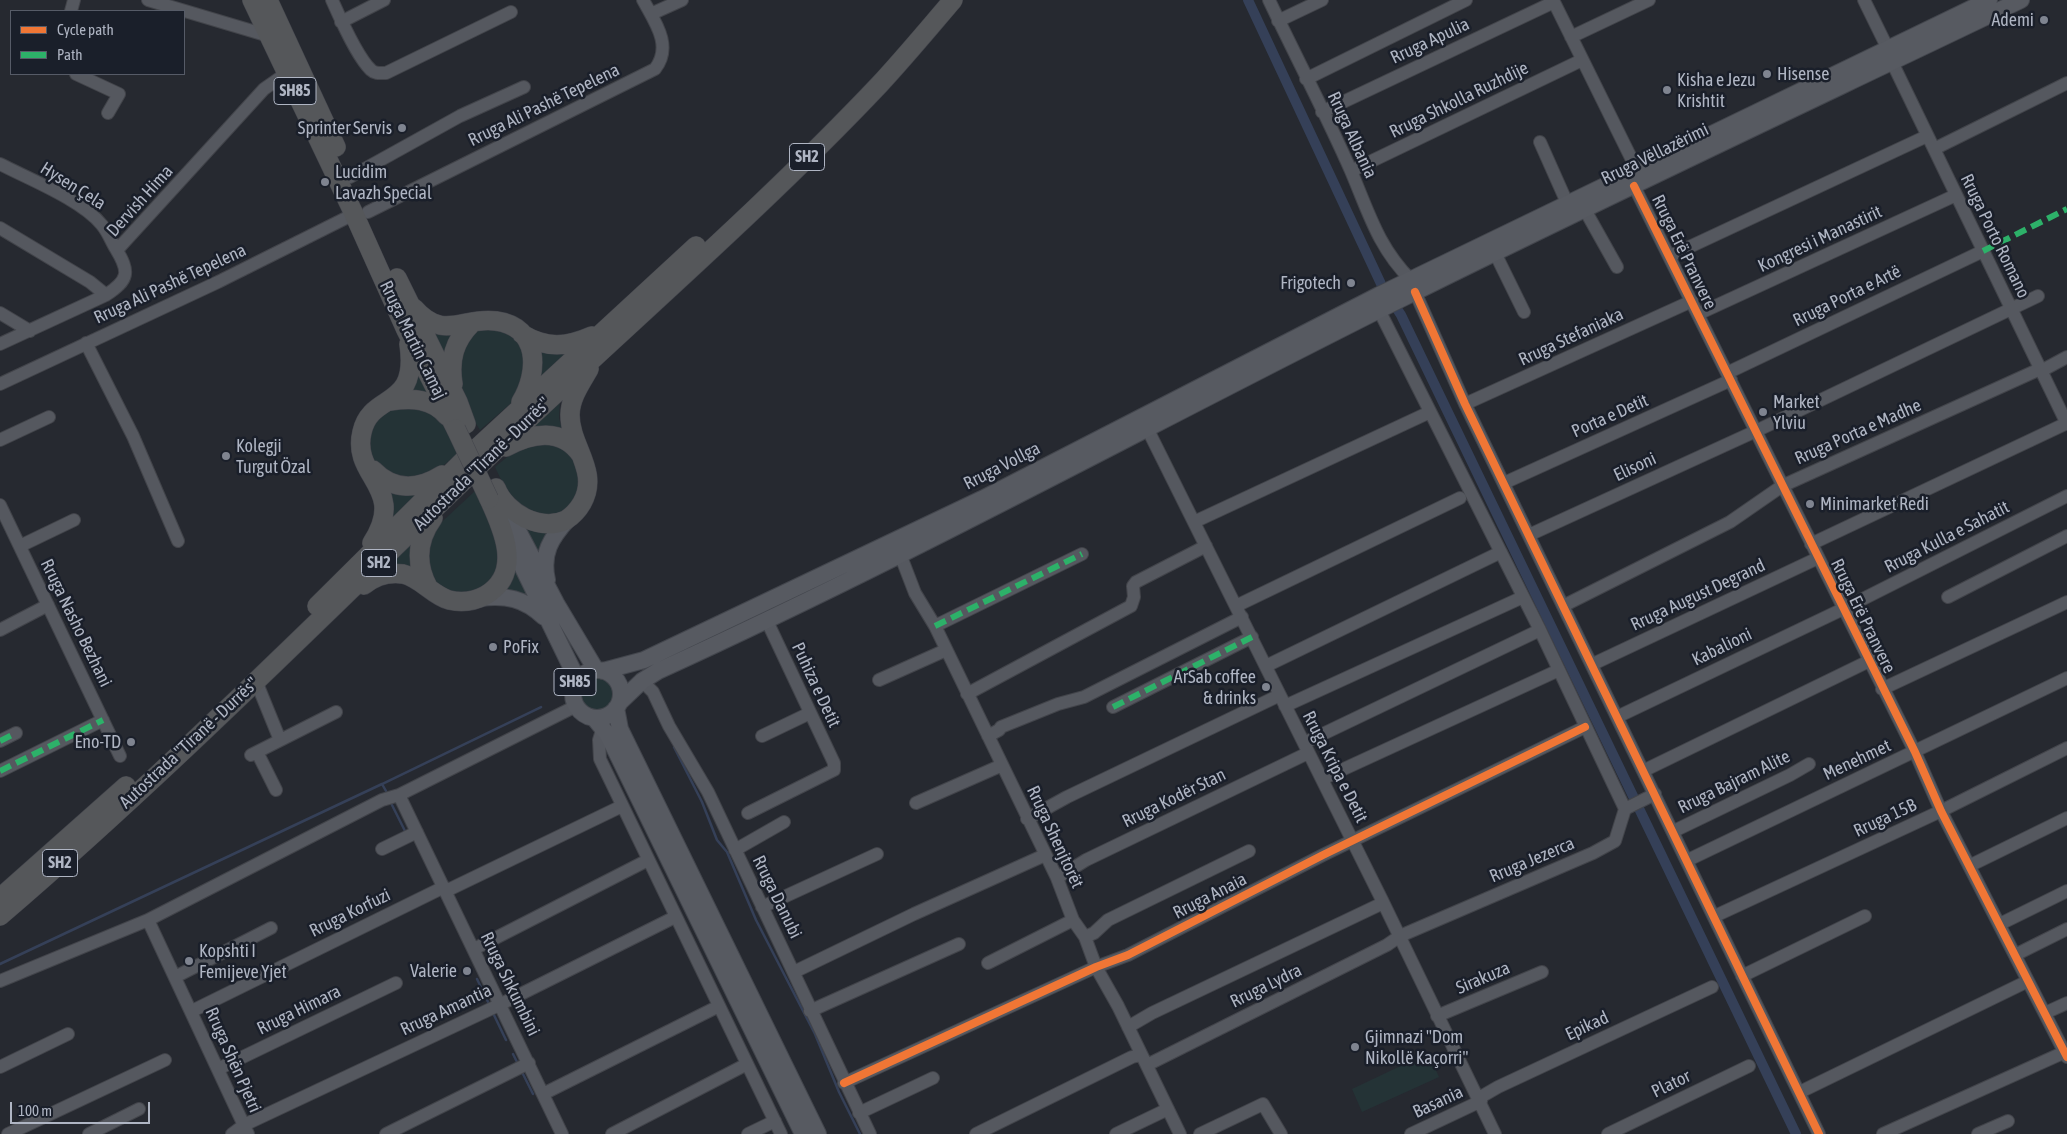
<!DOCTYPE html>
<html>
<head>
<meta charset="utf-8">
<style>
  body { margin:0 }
  #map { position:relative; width:2067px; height:1134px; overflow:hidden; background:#262930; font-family:"Asap Condensed",sans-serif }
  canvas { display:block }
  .legend { position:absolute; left:10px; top:10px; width:175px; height:65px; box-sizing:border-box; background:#1a1f2a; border:1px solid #565b67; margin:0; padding:6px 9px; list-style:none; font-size:15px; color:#afb5c3 }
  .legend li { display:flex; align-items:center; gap:10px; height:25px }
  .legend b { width:25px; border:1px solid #565b67 }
  .scale { position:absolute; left:10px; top:1102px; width:140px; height:22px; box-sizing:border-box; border:2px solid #afb5c3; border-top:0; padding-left:6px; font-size:15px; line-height:18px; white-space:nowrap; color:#afb5c3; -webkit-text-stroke:4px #1a1f2a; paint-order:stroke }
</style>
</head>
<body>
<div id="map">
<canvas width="2067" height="1134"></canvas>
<ul class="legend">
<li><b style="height:6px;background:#f07635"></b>Cycle path</li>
<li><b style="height:6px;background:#2db169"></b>Path</li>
</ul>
<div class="scale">100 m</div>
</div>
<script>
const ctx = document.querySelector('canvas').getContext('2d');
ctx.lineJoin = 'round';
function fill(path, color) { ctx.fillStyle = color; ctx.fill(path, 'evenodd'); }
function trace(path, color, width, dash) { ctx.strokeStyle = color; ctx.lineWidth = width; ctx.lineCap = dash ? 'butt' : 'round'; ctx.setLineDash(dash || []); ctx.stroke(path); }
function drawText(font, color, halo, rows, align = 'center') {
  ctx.font = font + ' "Asap Condensed",sans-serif'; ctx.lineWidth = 5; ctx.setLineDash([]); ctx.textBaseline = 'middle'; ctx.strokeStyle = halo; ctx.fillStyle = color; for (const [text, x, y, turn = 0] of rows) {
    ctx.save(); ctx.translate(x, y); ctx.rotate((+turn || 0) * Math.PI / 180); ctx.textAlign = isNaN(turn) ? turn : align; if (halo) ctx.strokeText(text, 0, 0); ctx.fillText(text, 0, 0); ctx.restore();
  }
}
fill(new Path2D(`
  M481,329C508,331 513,334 528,357L517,398L480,430L456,392L449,370L475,331Z
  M430,330L455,332L443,355Z
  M535,348L567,352L536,388Z
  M416,368L435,401L410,393Z
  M560,399L559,418L563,434L523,432Z
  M408,402L440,417L459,453L430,476L408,482L376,465L370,451L371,430L382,412Z
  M565,443L585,481L566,512L536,517L508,494L495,467L523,444Z
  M387,487L419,491L388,528Z
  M475,491L499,538L503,560L484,591L447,594L426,573L431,532Z
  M524,526L552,530L543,539L538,553Z
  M419,534L416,569L378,573Z
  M512,560L528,595L513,590H501Z
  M579 694a17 17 0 1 1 34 0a17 17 0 1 1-34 0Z
  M1428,1053L1439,1077L1362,1112L1352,1089Z`), '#243336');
trace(new Path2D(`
  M674,747L702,802L717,840L727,852L756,920L815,1034L839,1092L860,1134
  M382,784L541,707
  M391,803L405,831
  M0,964L382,784L386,791
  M477,979L489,1004
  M493,1013L506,1040
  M513,1054L518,1064
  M523,1074L533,1094`), '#354058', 2.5);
trace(new Path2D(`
  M1248,0L1382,286L1401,315L1796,1134`), '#354058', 10);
const minor = new Path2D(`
  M148,0L269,36
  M332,0C340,18 357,57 371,70C375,74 380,73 386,73L511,12
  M1269,0C1296,57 1326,114 1351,171C1369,213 1378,247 1411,280
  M1553,0L1638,172
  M1864,0L1888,49
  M71,11L74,0
  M651,14L682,0
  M1278,21L1322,0
  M341,22L384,0
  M1571,37L1649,0
  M1892,62L2067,424
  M76,74L119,94L108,113
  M1306,79L1466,0
  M1322,112L1554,2
  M1540,142L1568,205
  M1934,149L2067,83
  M0,164C29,179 82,200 102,225C108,232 111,241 116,249C130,272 129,280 106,295L0,344
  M1351,171L1582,60
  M350,177L460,116L524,87
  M1634,186L1915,752L1941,811L2067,1057
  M1585,210L1617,267
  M368,212L655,69C673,46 655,22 643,0
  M0,228L90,282L106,295
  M117,250L264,89L287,73
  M1495,253L1524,312
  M1670,256L1927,136
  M1415,292L1465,404L1819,1134
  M1379,310L1540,630L1625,809
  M0,313L30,331
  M1698,314L1956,195
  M86,343L133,436L178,541
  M2041,371L2067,357
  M1727,373L1983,251
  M0,384L218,282L354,214
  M1465,404L1692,301
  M1144,422L1382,900L1495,1134
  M0,440L49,417
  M1504,483L1731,380
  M0,505L120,756
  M1194,522L1430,412
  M1529,535L1756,431L2038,296
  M1811,544L2067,423
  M20,546L74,520
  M900,554L915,593L935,626L1057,878L1073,920L1085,937L1096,967L1118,1006L1180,1134
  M1948,597L2067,536
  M1236,606L1460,498
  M1563,606L1730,522L1782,486L2040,369
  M935,626L1082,554
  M0,630L48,605
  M1593,664L1818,558
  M1266,666L1501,552
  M879,680L946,650
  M256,681L280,740
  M642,681L653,692L669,726L708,792L870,1134
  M1882,689L2067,602
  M967,694L1131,606L1134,597L1133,586L1136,582L1206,546
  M1285,706L1523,597
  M1113,707L1252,637
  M1617,717L1843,609L2067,496
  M603,727L599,740L600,759L781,1134
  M762,736L810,713
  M988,736L999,730L1001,727L1058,704L1084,697L1242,617
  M0,741L16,733
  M1304,743L1540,630
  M257,752L276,790
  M251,755L336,712
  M0,771L103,720
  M1643,771L1869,661
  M1322,779L1559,670
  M399,795L562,1134
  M916,803L1000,766L1003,768
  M748,813L834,770V763L767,621
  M1027,819L1067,797L1280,695
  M1674,831L1790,775L1809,764
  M382,849L417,832
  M735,850L784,822
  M1688,860L2067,678
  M1969,866L2067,818
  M1057,878L1086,860L1308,753
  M446,891L622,806
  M762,907L877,854
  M1715,916L1941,811L2067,748
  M148,920L248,1134
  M2000,924L2067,891
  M1085,937L1094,933L1108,920L1249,851
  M474,949L648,860
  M2015,955L2067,929
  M988,963L1073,920
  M794,972L914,914L1045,855
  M1742,976L1865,916
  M175,977L271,928
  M0,981L148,920L382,800L399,795L576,706
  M192,1011L444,887
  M810,1011L959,944
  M2045,1013L2067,1003
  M1437,1016L1542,972
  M1128,1027L1152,1013L1383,903
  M1147,1065L1387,945L1400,936L1593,853L1615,841L1625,809L1655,794
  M0,1067L68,1034
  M218,1069L396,983
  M844,1083L1096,967L1128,955L1323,855L1585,727
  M1800,1092L2028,981
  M543,1094L719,1006
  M1479,1098L1498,1087L1712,987
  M859,1113L933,1078
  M8,1134L165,1060
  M89,1134L139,1109
  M232,1134L244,1125L499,1005L675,917
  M386,1134L529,1063
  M612,1134L747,1064
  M748,1134L775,1121
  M976,1134L1132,1057L1141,1055
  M1116,1134L1168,1109
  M1200,1134L1263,1104L1281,1134
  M1411,1134L1481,1101
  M1608,1134L1749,1066
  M1883,1134L2065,1052
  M1978,1134L2008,1121`);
const major = new Path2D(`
  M504,504L556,603L596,670
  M507,535L577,679
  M547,580C541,553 551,538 568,519
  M480,598C506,595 524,598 544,617
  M573 694a24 24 0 1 1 48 0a24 24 0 1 1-48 0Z
  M603,671L644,660L982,499L1379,295L1989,0
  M620,702L642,681L658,671C913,555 1158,420 1409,295C1612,194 1817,98 2021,0
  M616,708L620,729L818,1134
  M594,718L608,735L803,1134`);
const highway = new Path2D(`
  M252,0L354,214L406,330L456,429
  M268,0L336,147
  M397,278L458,402L466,424
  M414,308C444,342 463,316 496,321C540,327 539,372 521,402
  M522,334C547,349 567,347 592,336
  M453,384C449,360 454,341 472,323
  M390,401C412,398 432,398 447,416
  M506,447C532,433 562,427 581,455
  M373,470C393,491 418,490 442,475
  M496,488C501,501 513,512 525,518C538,524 553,526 566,520C572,516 578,510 582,503C600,471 570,447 570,415C570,398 581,383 589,369
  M372,543C408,487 351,478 362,432C371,391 419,411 409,344
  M364,585C375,576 388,572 403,574C421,578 432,595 449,600C462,603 475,601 486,595C523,573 503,529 489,499
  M428,587C415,563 417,540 433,518
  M317,606L464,460L696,246
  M0,898L126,786
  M0,916C168,772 324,614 484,461C615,335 754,217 879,85C905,57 929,28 953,0`);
trace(minor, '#42444a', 14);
trace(major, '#43464d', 18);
trace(highway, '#43454c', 20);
trace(minor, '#55585f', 12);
trace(major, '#575a61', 16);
trace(highway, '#55575a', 19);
const highwayBridge = new Path2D(`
  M456,429L489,499`);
trace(highwayBridge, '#43454c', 20, []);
trace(highwayBridge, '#55575a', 19);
trace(new Path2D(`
  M1983,251L2067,209
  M935,626L1082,554
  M1113,707L1252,637
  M0,741L16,733
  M0,771L103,720`), '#2db169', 6, [12, 6]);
trace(new Path2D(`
  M1634,186L1915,752L1941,811L2067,1057
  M1415,292L1465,404L1819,1134
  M844,1083L1096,967L1128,955L1323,855L1585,727`), '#f07635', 8);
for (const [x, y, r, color] of [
  [2044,20,5,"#7f8490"],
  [1767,74,5,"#7f8490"],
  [1667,90,5,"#7f8490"],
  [402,128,5,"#7f8490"],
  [325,182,5,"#7f8490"],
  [1351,283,5,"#7f8490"],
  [1763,412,5,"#7f8490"],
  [226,456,5,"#7f8490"],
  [1810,504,5,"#7f8490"],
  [493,647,5,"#7f8490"],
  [1266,687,5,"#7f8490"],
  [131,742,5,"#7f8490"],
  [189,961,5,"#7f8490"],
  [467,971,5,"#7f8490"],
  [1355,1047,5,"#7f8490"]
]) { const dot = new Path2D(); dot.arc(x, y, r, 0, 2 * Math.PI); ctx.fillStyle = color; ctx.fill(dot); trace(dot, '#1a1f2a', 2); }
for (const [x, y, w] of [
  [295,91,42],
  [807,157,35],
  [379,563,35],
  [575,682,42],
  [60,863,35]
]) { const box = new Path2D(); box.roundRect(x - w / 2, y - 13.5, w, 27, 4); ctx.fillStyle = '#1a1f2a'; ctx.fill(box); trace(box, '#afb5c3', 1); }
drawText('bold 16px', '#afb5c3', null, [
  ["SH85",295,91],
  ["SH2",807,157],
  ["SH2",379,563],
  ["SH85",575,682],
  ["SH2",60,863]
]);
drawText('18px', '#afb5c3', '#1a1f2a', [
  ["Ademi",2034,20,"right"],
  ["Hisense",1777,74],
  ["Kisha e Jezu",1677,80],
  ["Krishtit",1677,101],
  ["Sprinter Servis",392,128,"right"],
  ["Lucidim",335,172],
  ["Lavazh Special",335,193],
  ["Frigotech",1341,283,"right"],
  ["Market",1773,402],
  ["Ylviu",1773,423],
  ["Kolegji",236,446],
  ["Turgut Özal",236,467],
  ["Minimarket Redi",1820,504],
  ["PoFix",503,647],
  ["ArSab coffee",1256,677,"right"],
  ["& drinks",1256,698,"right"],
  ["Eno-TD",121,742,"right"],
  ["Kopshti I",199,951],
  ["Femijeve Yjet",199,972],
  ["Valerie",457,971,"right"],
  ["Gjimnazi \"Dom",1365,1037],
  ["Nikollë Kaçorri\"",1365,1058]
], 'left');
drawText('18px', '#afb5c3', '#1a1f2a', [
  ["Rruga Apulia",1430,41,-25],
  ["Rruga Shkolla Ruzhdije",1459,100,-26],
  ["Rruga Ali Pashë Tepelena",544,105,-26],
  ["Rruga Albania",1352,135,65],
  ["Rruga Vëllazërimi",1655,154,-26],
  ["Hysen Çela",73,186,32],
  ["Dervish Hima",140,201,-48],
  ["Rruga Porto Romano",1995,236,64],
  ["Kongresi i Manastirit",1820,239,-25],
  ["Rruga Erë Pranvere",1684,252,64],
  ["Rruga Ali Pashë Tepelena",170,284,-25],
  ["Rruga Porta e Artë",1847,296,-26],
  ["Rruga Stefaniaka",1571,337,-25],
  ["Rruga Martin Camaj",413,340,64],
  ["Porta e Detit",1610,416,-24],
  ["Rruga Porta e Madhe",1858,432,-24],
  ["Autostrada \"Tiranë - Durrës\"",482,464,-44],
  ["Rruga Vollga",1002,466,-27],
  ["Elisoni",1635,467,-25],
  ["Rruga Kulla e Sahatit",1947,537,-27],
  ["Rruga August Degrand",1698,595,-25],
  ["Rruga Erë Pranvere",1863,616,64],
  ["Rruga Nasho Bezhani",76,623,64],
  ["Kabalioni",1722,647,-26],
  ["Puhiza e Detit",816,685,65],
  ["Autostrada \"Tiranë - Durrës\"",189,743,-43],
  ["Menehmet",1857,760,-25],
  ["Rruga Kripa e Detit",1335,767,63],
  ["Rruga Bajram Alite",1734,782,-26],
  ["Rruga Kodër Stan",1174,798,-26],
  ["Rruga 15B",1885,818,-25],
  ["Rruga Shenjtorët",1055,837,65],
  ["Rruga Jezerca",1532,860,-23],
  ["Rruga Anaia",1210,896,-27],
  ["Rruga Danubi",777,897,64],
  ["Rruga Korfuzi",350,913,-26],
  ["Sirakuza",1483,978,-23],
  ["Rruga Shkumbini",510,984,64],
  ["Rruga Lydra",1266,986,-26],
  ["Rruga Himara",299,1010,-26],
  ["Rruga Amantia",446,1010,-25],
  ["Epikad",1587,1026,-25],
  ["Rruga Shën Pjetri",233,1060,66],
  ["Plator",1671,1084,-26],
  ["Basania",1438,1102,-25]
]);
</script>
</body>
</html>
